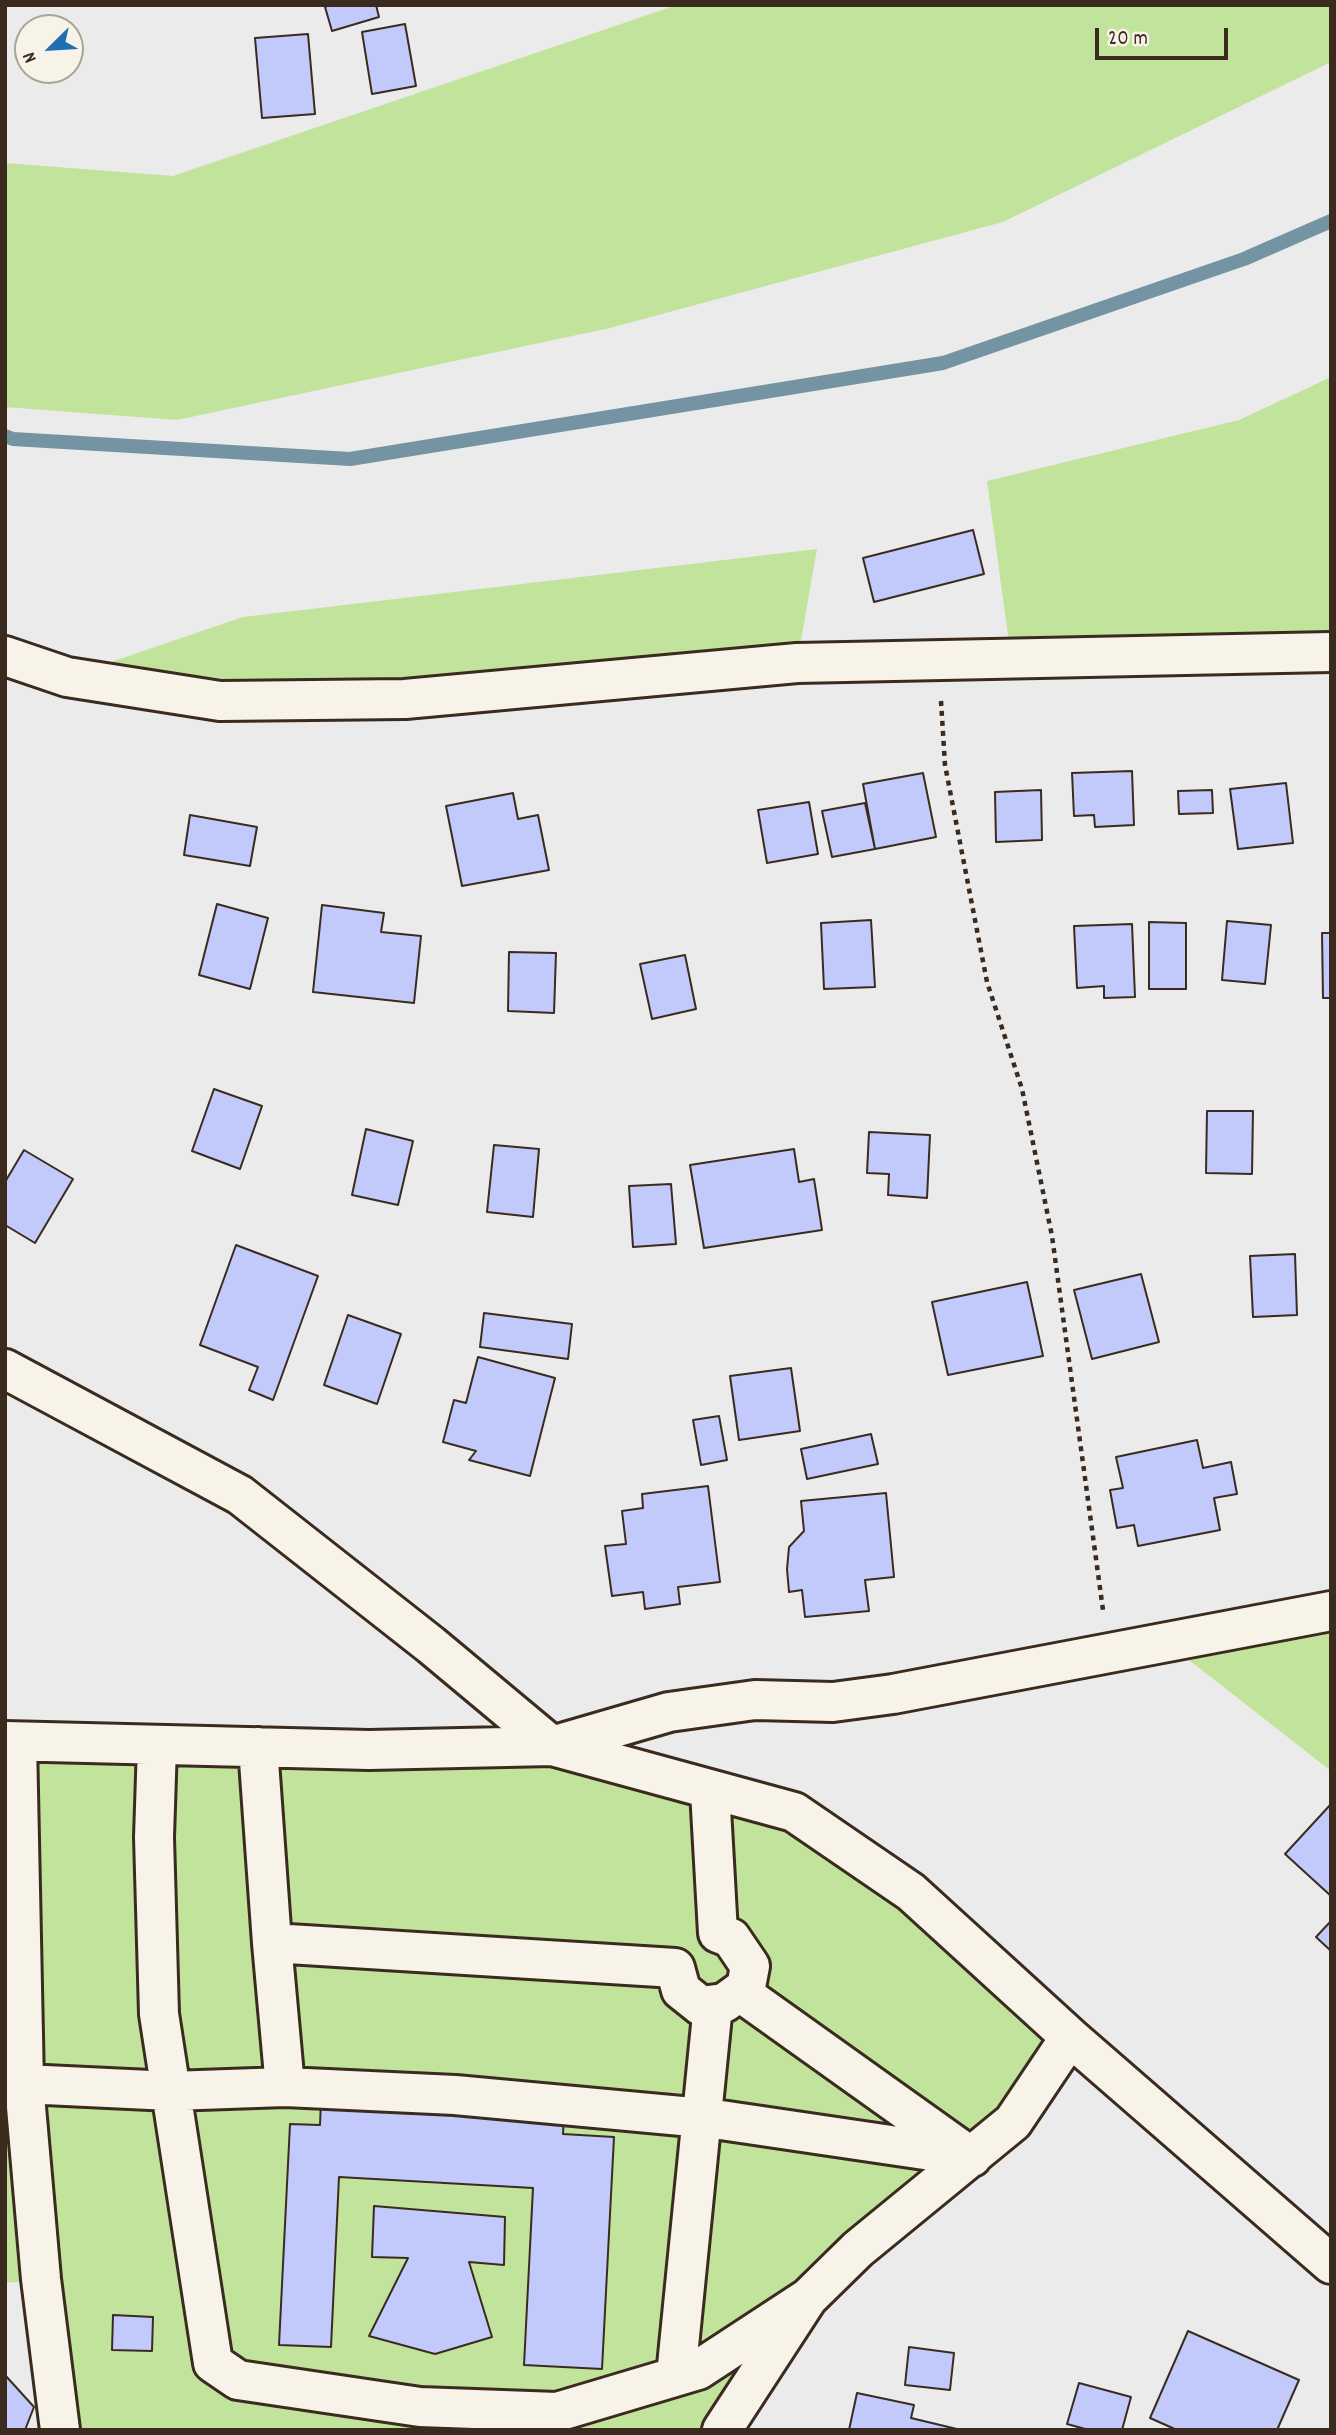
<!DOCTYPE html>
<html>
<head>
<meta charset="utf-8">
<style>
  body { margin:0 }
  #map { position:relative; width:1336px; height:2435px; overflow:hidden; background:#ecebec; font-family:Dekko,sans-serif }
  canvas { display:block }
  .frame { position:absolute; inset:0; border:7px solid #3b2a1e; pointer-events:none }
  .north { position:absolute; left:14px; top:14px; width:70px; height:70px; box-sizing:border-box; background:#f7f3e8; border:2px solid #aca397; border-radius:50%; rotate:246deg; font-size:19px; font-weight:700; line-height:28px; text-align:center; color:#3b2a1e }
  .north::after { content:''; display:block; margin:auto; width:24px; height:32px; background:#1f6fb2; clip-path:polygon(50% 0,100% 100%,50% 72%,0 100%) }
  .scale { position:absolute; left:1095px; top:28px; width:133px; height:32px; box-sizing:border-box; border:4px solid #3b2a1e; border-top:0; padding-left:9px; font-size:21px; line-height:24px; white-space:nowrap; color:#3b2a1e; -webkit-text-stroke:5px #f7f3e8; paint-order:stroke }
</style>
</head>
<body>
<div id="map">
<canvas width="1336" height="2435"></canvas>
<div class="frame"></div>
<div class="north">N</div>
<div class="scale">20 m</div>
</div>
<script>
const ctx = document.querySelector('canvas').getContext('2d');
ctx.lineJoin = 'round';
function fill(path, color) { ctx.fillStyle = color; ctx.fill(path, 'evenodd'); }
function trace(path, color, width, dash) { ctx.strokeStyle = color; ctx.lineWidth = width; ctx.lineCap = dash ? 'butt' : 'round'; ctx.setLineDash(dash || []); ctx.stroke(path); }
fill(new Path2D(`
  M677,5H1331V62L1003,222L610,328L177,420L5,407V163L173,176Z
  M1331,377V652L1011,658L987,481L1239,420Z
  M817,549L797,663L405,699L67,677L243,617Z
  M1331,1611V1771L1166,1642Z
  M5,1741L472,1748L798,1805L1077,2018L1013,2122L858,2249L722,2430H60L40,2280L5,2283Z`), '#c2e39c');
trace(new Path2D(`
  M5,436L13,439L350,459L943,363L1244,259L1331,221`), '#7494a3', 14);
const building = new Path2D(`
  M329,5H376L379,17L332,31L325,7Z
  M405,24L416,86L372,94L362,32Z
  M308,34L315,114L262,118L255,38Z
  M973,530L984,574L874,602L863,558Z
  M1132,771L1134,825L1095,827L1094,815L1074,816L1072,773Z
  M923,773L936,837L875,849L863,784Z
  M1286,783L1293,843L1238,849L1230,789Z
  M1041,790L1042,840L996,842L995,792Z
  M1212,790L1213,813L1179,814L1178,791Z
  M513,793L518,819L538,815L549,870L462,886L446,806Z
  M809,802L818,854L767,863L758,810Z
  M865,803L875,849L832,857L822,811Z
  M190,815L257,827L250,866L184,855Z
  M217,904L268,918L250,989L199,975Z
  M322,905L384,913L381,932L421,936L414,1003L313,992Z
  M871,920L875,987L824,989L821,923Z
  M1227,921L1271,925L1265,984L1222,980Z
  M1149,922L1186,923V989H1149Z
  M1132,924L1135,997L1104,998V986L1077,988L1074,926Z
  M1322,933H1331V998H1323Z
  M509,952L556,953L554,1013L508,1011Z
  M685,955L696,1009L652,1019L640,964Z
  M214,1089L262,1106L240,1169L192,1151Z
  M1207,1111H1253L1252,1174L1206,1173Z
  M366,1129L413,1141L398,1205L352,1195Z
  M869,1132L930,1135L927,1198L888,1195L889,1174L867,1173Z
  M494,1145L539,1149L533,1217L487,1212Z
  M794,1149L799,1182L814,1179L822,1230L704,1248L690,1165Z
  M24,1150L73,1179L35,1243L5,1225V1182Z
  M671,1184L676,1244L633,1247L629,1186Z
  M236,1245L318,1276L273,1400L249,1390L258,1367L200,1345Z
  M1295,1254L1297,1315L1253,1317L1250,1256Z
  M1141,1274L1159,1342L1092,1359L1074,1290Z
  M1027,1282L1043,1356L948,1375L932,1302Z
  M484,1313L572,1324L568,1359L480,1347Z
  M348,1315L401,1334L377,1404L324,1385Z
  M478,1357L555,1378L530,1476L469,1460L476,1451L443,1442L454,1400L466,1403Z
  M791,1368L800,1431L739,1440L730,1376Z
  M719,1416L727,1460L701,1465L693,1420Z
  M871,1434L878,1464L807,1479L801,1449Z
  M1197,1440L1203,1468L1231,1462L1237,1494L1214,1498L1220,1530L1138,1546L1134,1525L1117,1528L1110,1490L1123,1488L1116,1457Z
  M708,1486L720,1582L678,1587L680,1604L645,1609L643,1592L612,1596L605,1546L626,1544L622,1511L643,1508L642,1494Z
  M886,1493L894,1577L865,1580L869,1611L805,1617L802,1590L789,1592L787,1569L789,1547L804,1531L801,1501Z
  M1331,1804V1896L1285,1854Z
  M1331,1921V1951L1316,1937Z
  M321,2100L564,2115L563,2134L614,2137L602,2369L524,2365L533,2188L339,2177L331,2347L279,2345L290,2124L320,2125Z
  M374,2206L505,2217L504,2265L469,2262L492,2337L435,2354L369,2336L408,2258L372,2257Z
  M113,2315L153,2317L152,2351L112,2350Z
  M1188,2331L1299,2380L1277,2430H1177L1150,2418Z
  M909,2347L954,2353L950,2390L905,2385Z
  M5,2375L34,2407L25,2430H5Z
  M1079,2383L1131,2397L1122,2430H1089L1067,2424Z
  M857,2393L914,2405L911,2418L961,2430H849Z`);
fill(building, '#c1cafb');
trace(building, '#3b2a1e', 2);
const minor = new Path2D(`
  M5,656L67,677L220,701L405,699L797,663L1331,652
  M5,1369L240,1495L431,1645L552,1746L794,1812L911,1892L1070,2037L1331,2264
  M5,1741L369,1750L552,1746L669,1712L755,1700L833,1702L893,1694L1331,1611
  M17,1742L24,2084L171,2091L285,2087L455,2095L714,2119L972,2157
  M157,1745L154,1837L159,2014L213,2363L238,2380L420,2407L557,2412L698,2370L808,2298
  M258,1747L272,1943
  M740,1992L967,2154
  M24,2084L41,2279L60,2430
  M285,2087L272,1943L675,1968L681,1990L701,2006L724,2003L746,1987L750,1966L731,1938L718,1933L710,1791
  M676,2376L713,2005
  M722,2430L808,2298L858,2249L1013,2122L1070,2037`);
trace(minor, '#3b2a1e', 44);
trace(new Path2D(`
  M941,701L945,765L987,982L1022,1089L1052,1236L1103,1610`), '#3b2a1e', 4.5, [5, 5]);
trace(minor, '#f7f3e8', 38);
</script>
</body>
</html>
